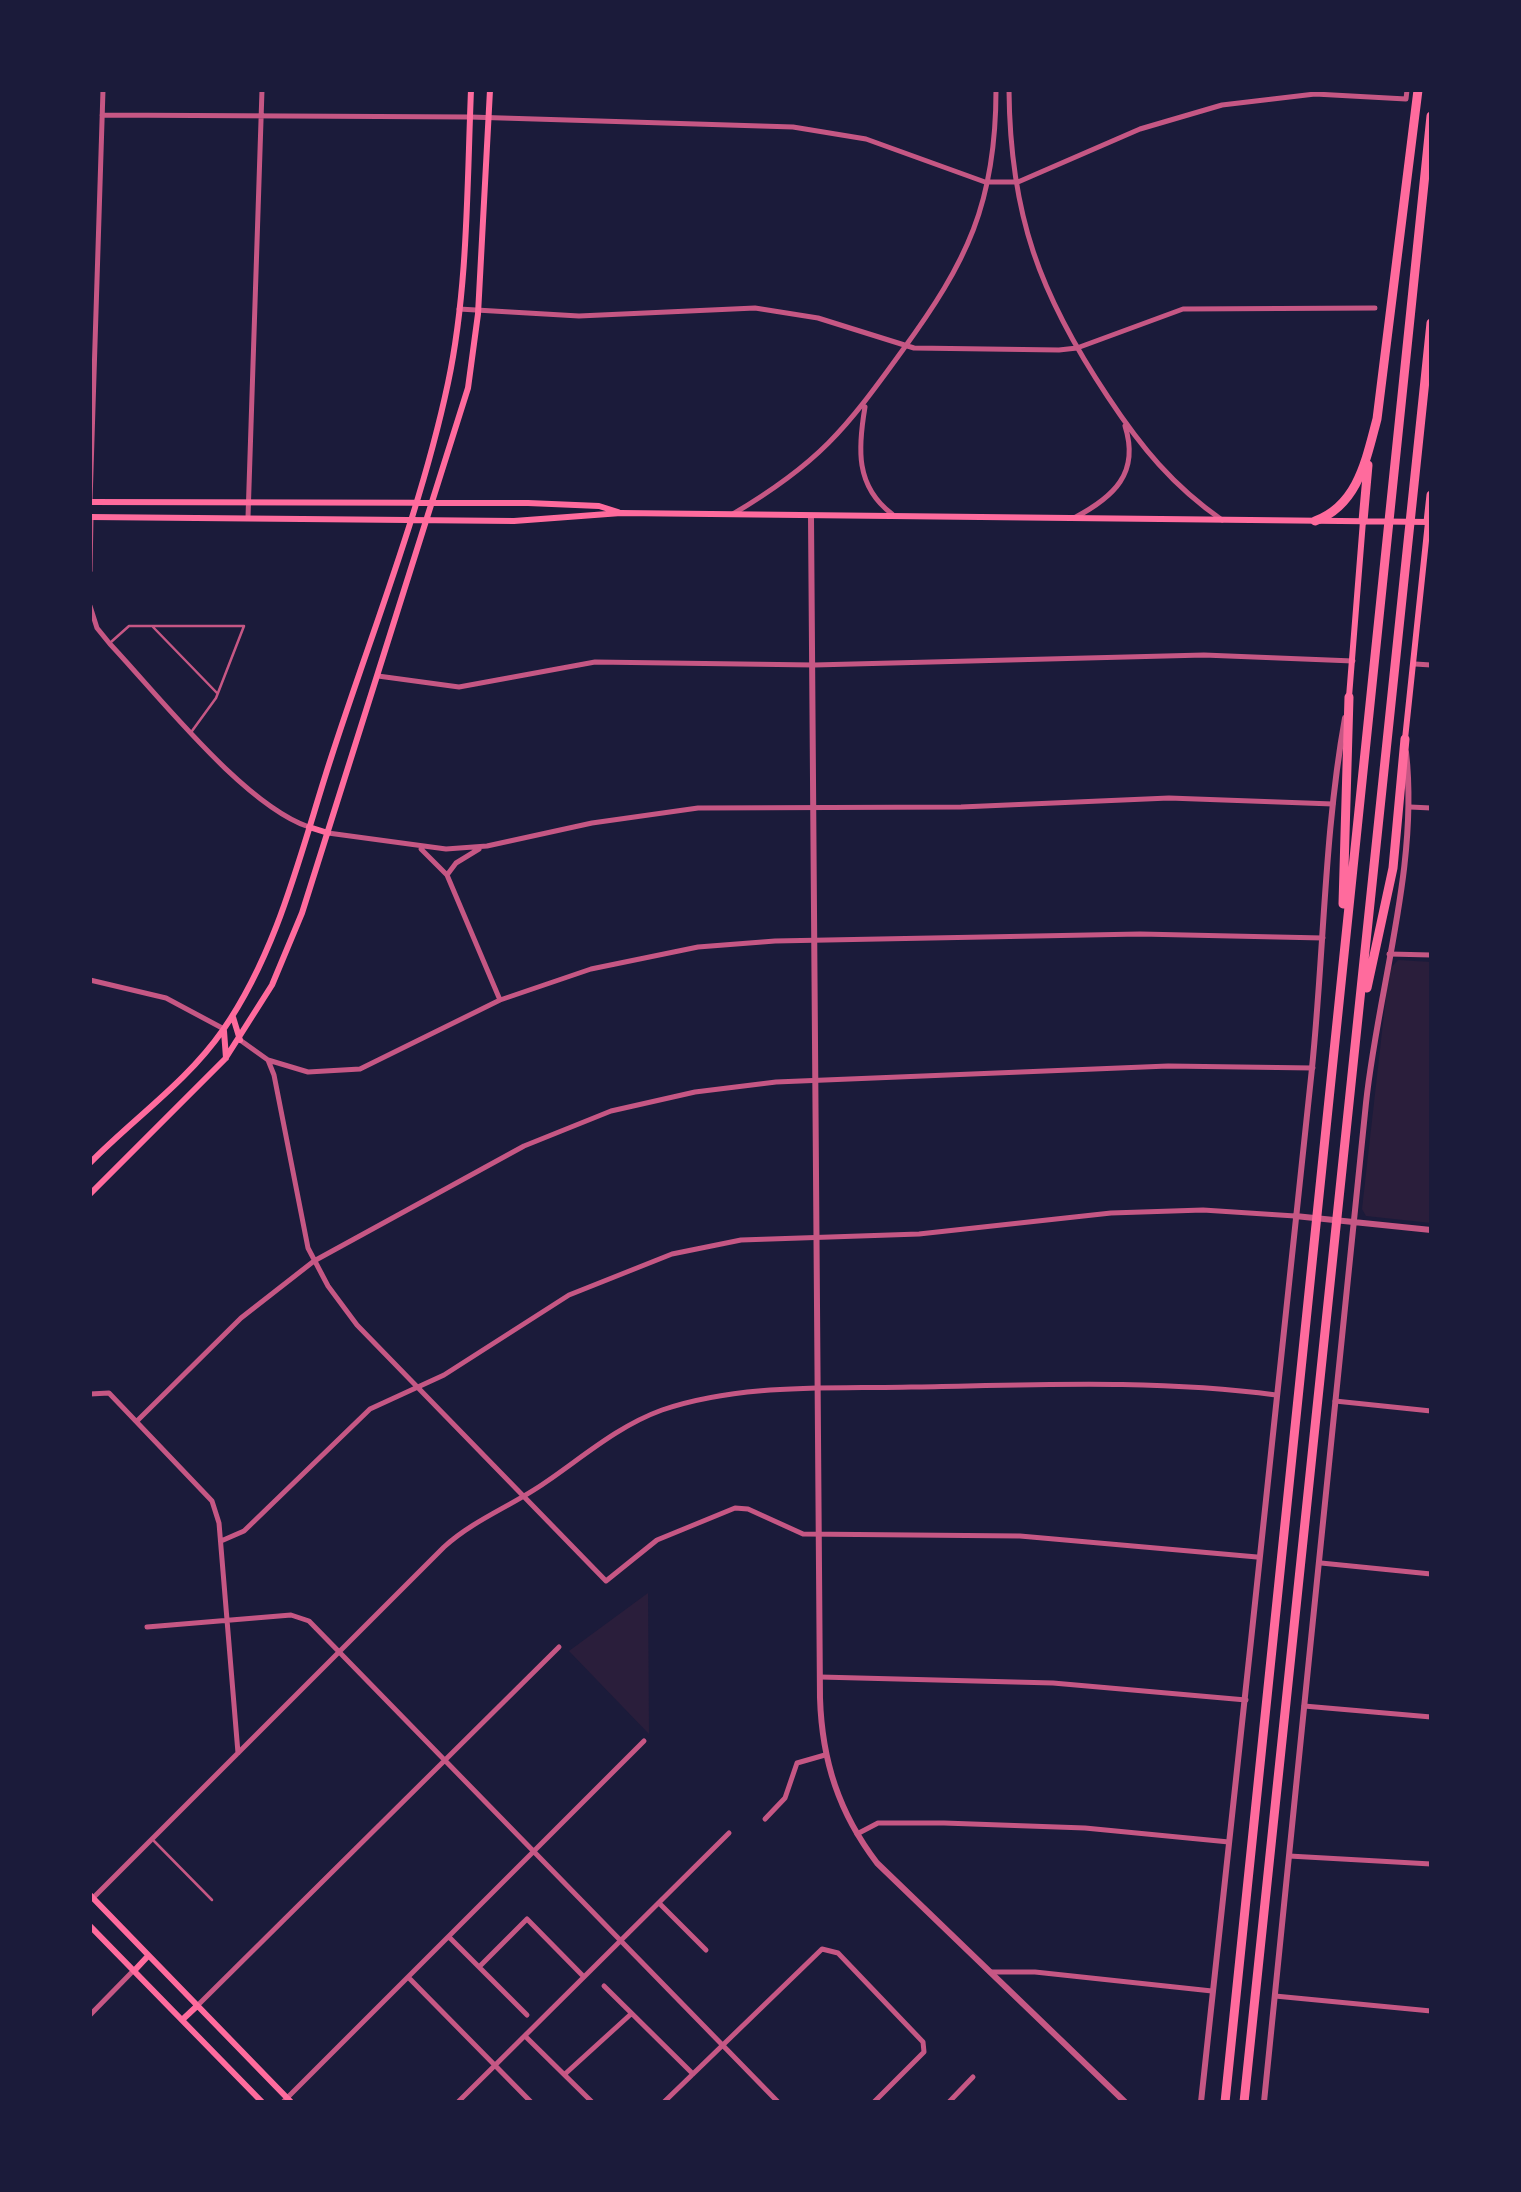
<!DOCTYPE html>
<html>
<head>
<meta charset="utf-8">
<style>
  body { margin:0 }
  #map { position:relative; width:1521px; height:2192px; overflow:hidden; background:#1b1b3a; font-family:"PT Sans",sans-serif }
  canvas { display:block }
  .frame { position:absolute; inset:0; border:92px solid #1b1b3a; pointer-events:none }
</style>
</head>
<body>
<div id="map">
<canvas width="1521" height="2192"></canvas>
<div class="frame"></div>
</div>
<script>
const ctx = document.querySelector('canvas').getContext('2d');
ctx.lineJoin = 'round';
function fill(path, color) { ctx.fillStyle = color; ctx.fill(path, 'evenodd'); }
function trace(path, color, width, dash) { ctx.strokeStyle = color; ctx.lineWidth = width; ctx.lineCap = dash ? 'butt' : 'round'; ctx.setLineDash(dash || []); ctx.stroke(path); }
fill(new Path2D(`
  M1398,960L1431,962V1223L1366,1216L1362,1209L1389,970Z
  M648,1593L649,1734L569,1651Z`), '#2a1e3b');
trace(new Path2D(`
  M153,627L217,693
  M111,642L129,626H244L216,698L192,731
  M154,1841L212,1900`), '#c65784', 2.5);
trace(new Path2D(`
  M1009,90C1010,215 1040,295 1108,397C1141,447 1173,486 1222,520
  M102,115L470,117L793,127L866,139L985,182H1018L1140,129L1222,105L1315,94L1406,99L1407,90
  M459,309L579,316L755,308L818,318L914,348L1059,350L1077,348L1183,309L1375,308
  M865,407C858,448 855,486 892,514
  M90,502L103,90
  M733,514C819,463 845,430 902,351C967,262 996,203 996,90
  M248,517L262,90
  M1074,518C1114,497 1140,473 1125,426
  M90,571L91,517
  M90,606L97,628L110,644C159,696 244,805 309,827
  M1415,664L1431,665
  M378,676L459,687L595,662L814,665L1204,655L1353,661
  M1410,807L1431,808
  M328,833L446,849L487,846L592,823L698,808L961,807L1169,798L1333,804
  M421,849L447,875L500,1000
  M447,875L456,863L479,849
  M1389,954L1431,955
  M90,980L166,998L224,1029
  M240,1040L268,1060L274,1075L308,1248L328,1286L357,1325L606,1581L657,1540L735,1508L748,1509L803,1534L1020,1536L1257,1557
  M268,1060L308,1072L360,1069L500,1000L591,969L698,947L775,941L1140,934L1323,938
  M90,1394L109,1393L212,1501L219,1523L238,1753
  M1335,1401L1431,1411
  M138,1420L241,1318L314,1261L524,1146L611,1111L695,1092L776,1082L1168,1066L1313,1068
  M221,1541L244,1531L370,1409L444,1375L569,1295L672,1254L741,1240L919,1234L1111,1213L1203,1210L1295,1216
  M1321,1563L1431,1574
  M147,1627L291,1615L309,1621L778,2102
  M820,1677L1053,1683L1246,1700
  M1304,1706L1431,1717
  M765,1819L785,1798L797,1763L825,1755
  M857,1834L878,1823H944L1085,1828L1229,1842
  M1289,1856L1431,1864
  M93,1898L444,1547C475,1519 512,1506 546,1482C584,1456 618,1426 662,1410C742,1383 829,1389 911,1387C1033,1385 1155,1379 1276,1395
  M659,1903L706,1950
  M449,1937L527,2015
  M479,1967L527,1919L584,1977
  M990,1972H1035L1212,1991
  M408,1977L531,2102
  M604,1986L693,2074
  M1275,1996L1431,2011
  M197,2006L559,1647
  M90,2015L133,1971
  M525,2036L592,2102
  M565,2074L631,2014
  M283,2102L644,1741
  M458,2102L729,1833
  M664,2102L822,1949L838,1953L923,2042L924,2052L874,2102
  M949,2102L973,2077`), '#c65784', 5);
trace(new Path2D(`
  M811,517L820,1698C822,1761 839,1813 877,1863L1125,2102
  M1295,1216L1431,1230
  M1201,2102C1239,1764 1273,1425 1310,1087C1324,965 1323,839 1345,718
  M1264,2102C1299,1769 1330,1436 1366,1103C1378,989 1419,866 1406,752`), '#c65784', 6);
trace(new Path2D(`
  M90,502L528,503L599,506L618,512
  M90,517L514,521L621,513L1430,522
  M1349,697L1363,521
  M1405,739L1428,522
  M309,827L328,833
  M233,1017L240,1040
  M224,1031L226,1058
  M90,1163C134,1118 186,1083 223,1030C279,949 301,850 331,758C371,634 421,510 448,383C468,289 467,186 471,90
  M90,1194L225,1059L272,985L302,913L468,388L478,314L490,90
  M90,1895L291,2102
  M90,1926L262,2102
  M134,1971L148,1956
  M182,2020L197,2006`), '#ff6b9d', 6);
trace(new Path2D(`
  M1315,521C1358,505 1366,460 1377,419L1418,90
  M1363,521L1368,465
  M1428,522L1431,495
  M1343,904L1349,697
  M1367,988L1393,868L1405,739
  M1225,2102L1431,116
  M1244,2102L1431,323`), '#ff6b9d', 9);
</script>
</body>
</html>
